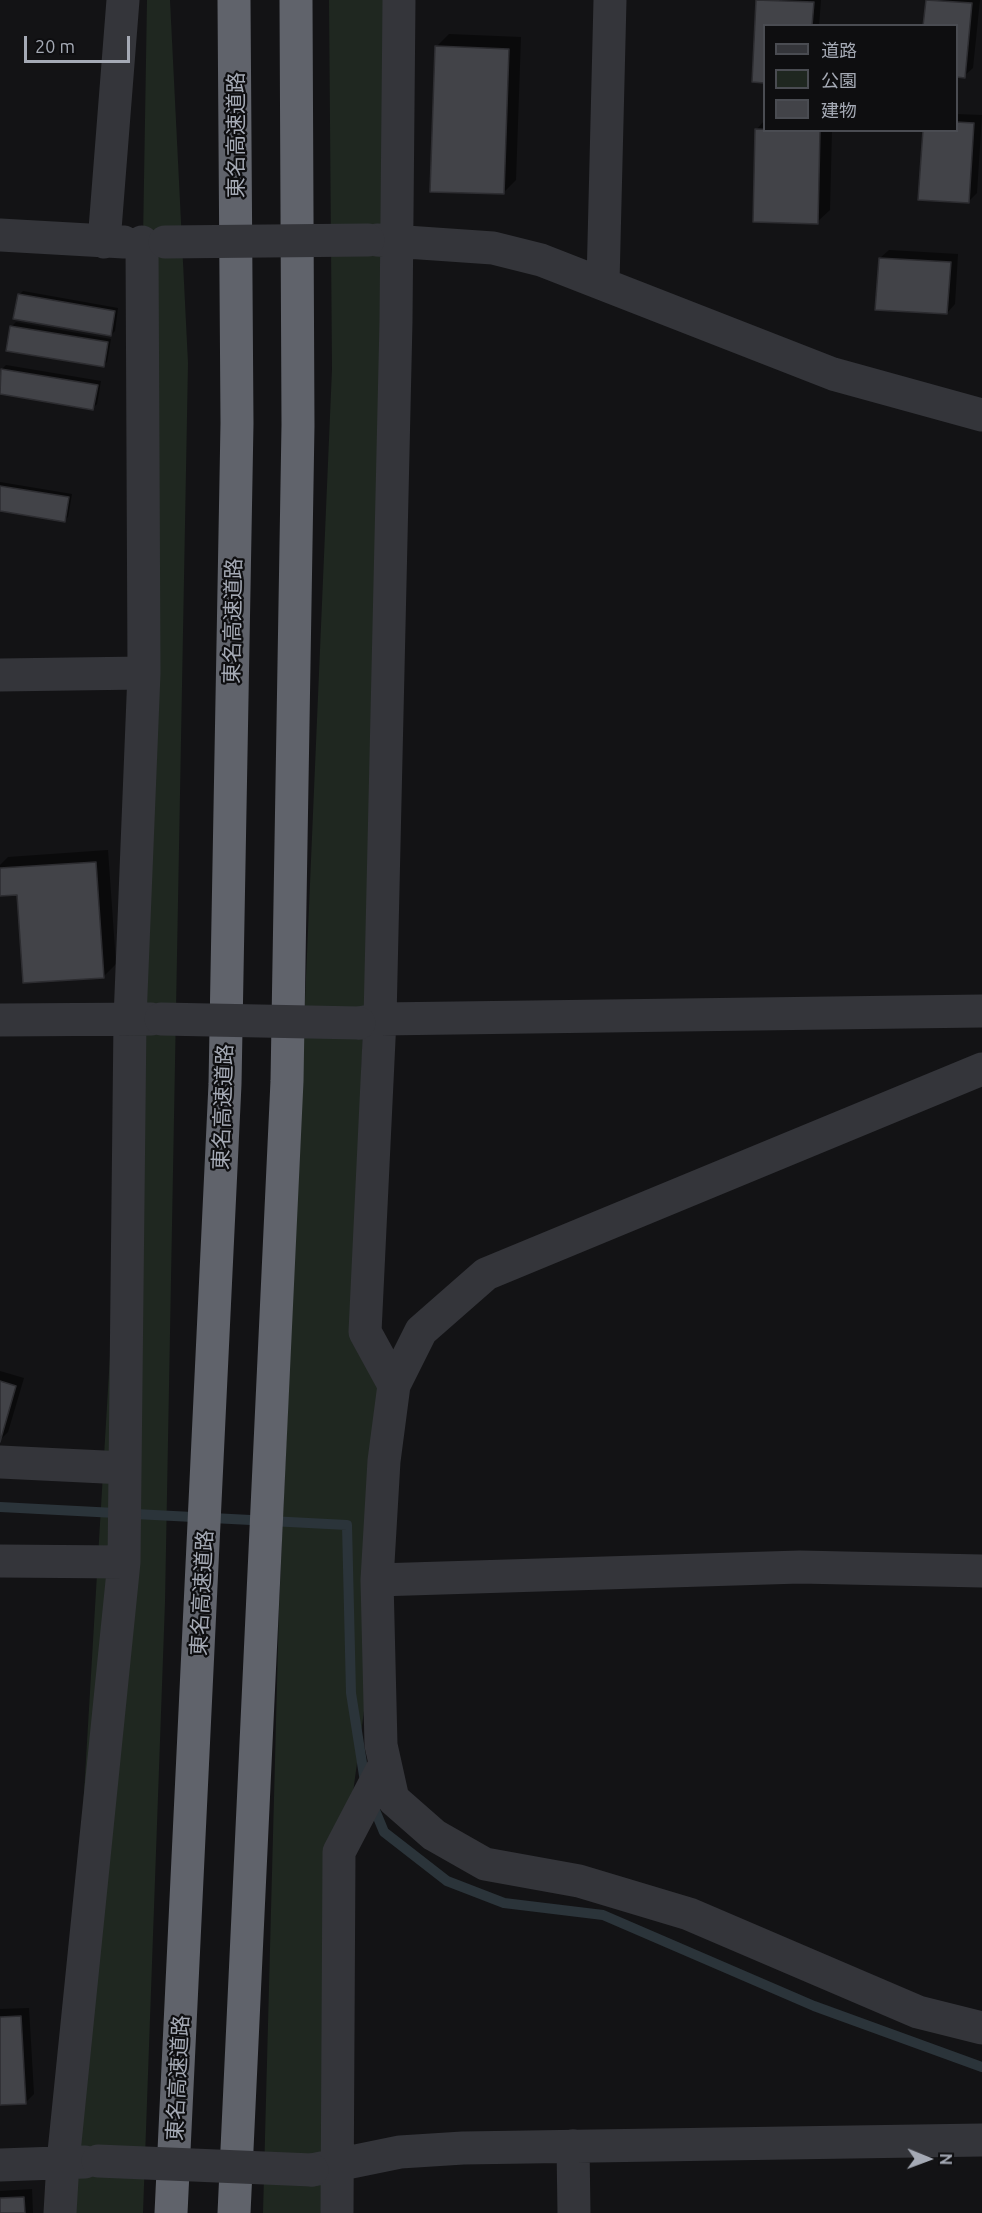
<!DOCTYPE html>
<html>
<head>
<meta charset="utf-8">
<style>
  body { margin:0 }
  #map { position:relative; width:982px; height:2213px; overflow:hidden; background:#131315; font-family:Ubuntu,"Noto Sans JP",sans-serif }
  canvas { display:block }
  .legend { position:absolute; left:763px; top:24px; width:195px; height:108px; box-sizing:border-box; background:#0e0e10; border:2px solid #4a4c52; margin:0; padding:8px 10px; list-style:none; font-size:18px; color:#a5aab5 }
  .legend li { display:flex; align-items:center; gap:12px; height:30px }
  .legend b { width:30px; border:2px solid #4a4c52 }
  .north { position:absolute; left:898px; top:2129px; width:60px; height:60px; -webkit-text-stroke:4px #0e0e10; paint-order:stroke; rotate:91deg; font-size:16px; font-weight:700; line-height:24px; text-align:center; color:#a5aab5 }
  .north::after { content:''; display:block; margin:auto; width:21px; height:27px; background:#a5aab5; clip-path:polygon(50% 0,100% 100%,50% 72%,0 100%) }
  .scale { position:absolute; left:24px; top:36px; width:106px; height:27px; box-sizing:border-box; border:3px solid #a5aab5; border-top:0; padding-left:8px; font-size:18px; line-height:21px; white-space:nowrap; color:#a5aab5; -webkit-text-stroke:4px #0e0e10; paint-order:stroke }
</style>
</head>
<body>
<div id="map">
<canvas width="982" height="2213"></canvas>
<ul class="legend">
<li><b style="height:8px;background:#34353a"></b>道路</li>
<li><b style="height:16px;background:#1f2720"></b>公園</li>
<li><b style="height:16px;background:#424348"></b>建物</li>
</ul>
<div class="north">N</div>
<div class="scale">20 m</div>
</div>
<script>
const ctx = document.querySelector('canvas').getContext('2d');
ctx.lineJoin = 'round';
function fill(path, color) { ctx.fillStyle = color; ctx.fill(path, 'evenodd'); }
function trace(path, color, width, dash) { ctx.strokeStyle = color; ctx.lineWidth = width; ctx.lineCap = dash ? 'butt' : 'round'; ctx.setLineDash(dash || []); ctx.stroke(path); }
function drawText(font, color, halo, rows, align = 'center') {
  ctx.font = font + ' Ubuntu,"Noto Sans JP",sans-serif'; ctx.lineWidth = 4.5; ctx.setLineDash([]); ctx.textBaseline = 'middle'; ctx.strokeStyle = halo; ctx.fillStyle = color; for (const [text, x, y, turn = 0] of rows) {
    ctx.save(); ctx.translate(x, y); ctx.rotate((+turn || 0) * Math.PI / 180); ctx.textAlign = isNaN(turn) ? turn : align; if (halo) ctx.strokeText(text, 0, 0); ctx.fillText(text, 0, 0); ctx.restore();
  }
}
fill(new Path2D(`
  M147,0H170L188,363L165,1602L143,2213H59L130,1019Z
  M329,0H399L396,321L361,1079L365,1332L394,1385L378,1607L326,1993L327,2213H263L279,1608L332,369Z`), '#1f2720');
fill(new Path2D(`
  M758,0H821L819,26H764V81H754Z
  M927,0H980L973,68L964,76L956,26H925Z
  M449,34L521,37L516,180L503,193L436,47Z
  M956,114L982,115L977,193L969,201L956,130Z
  M764,121V130H832L830,210L817,222L756,130Z
  M889,250L958,254L955,304L947,313L880,258Z
  M23,291L118,308L115,331L111,335L19,295Z
  M16,322L111,339L107,362L103,366L8,349L12,326Z
  M6,365L101,381L97,404L93,408L0,393L2,369Z
  M0,482L72,494L68,517L64,521L0,510Z
  M108,850L116,964L103,977L19,894H0V865L8,857Z
  M0,1371L24,1378L8,1432L0,1440Z
  M29,2008L34,2094L25,2103L0,2104V2009Z
  M32,2189L33,2213H0V2191Z`), '#0007');
trace(new Path2D(`
  M0,1507L347,1525L351,1693L365,1782
  M372,1803L384,1832L447,1881L504,1903L603,1915L814,2006L982,2067`), '#2b343a', 10);
const building = new Path2D(`
  M756,0L814,2L812,26H764V83L752,82Z
  M926,0L972,3L965,78L956,77V26H923Z
  M435,46L509,49L504,194L430,192Z
  M956,122L974,123L969,203L918,200L923,130H956Z
  M755,129L820,131L818,224L753,222Z
  M879,258L951,262L947,314L875,310Z
  M18,294L115,311L111,336L13,319Z
  M10,326L108,342L104,367L6,351Z
  M1,369L98,385L93,410L0,394Z
  M0,486L69,497L65,522L0,511Z
  M96,862L104,978L23,983L17,895L0,896V868Z
  M0,1381L16,1386L0,1442Z
  M21,2016L26,2104L0,2105V2017Z
  M24,2197L25,2213H0V2198Z`);
fill(building, '#424348');
trace(building, '#2d2d31', 1.5);
trace(new Path2D(`
  M0,235L124,242
  M377,240L493,248L541,260L833,374L982,415
  M104,242L123,0
  M603,283L610,0
  M0,675L144,673
  M0,1020L151,1019
  M360,1023L380,1019L982,1011
  M982,1069L486,1274L421,1331L394,1385L384,1461L377,1580L381,1745L393,1799L434,1835L485,1864L579,1881L689,1914L918,2012L982,2028
  M394,1385L365,1332L380,1019L396,321L399,0
  M0,1462L125,1468
  M0,1561L124,1562
  M377,1580L800,1567L982,1571
  M573,2146L574,2213
  M0,2165L85,2162
  M312,2170L400,2152L463,2148L982,2140
  M60,2213L63,2162L124,1562L130,1019L144,673L142,242
  M337,2213L339,1852L385,1764`), '#34353a', 33);
trace(new Path2D(`
  M171,2213L225,1084L237,423L234,0
  M234,2213L287,1081L298,425L296,0`), '#60636b', 33);
trace(new Path2D(`
  M165,242L368,240
  M161,1019L359,1023
  M98,2161L312,2170`), '#34353a', 33);
drawText('21px', '#a5aab5', '#0e0e10', [
  ["東名高速道路",236,135,-90],
  ["東名高速道路",233,621,-89],
  ["東名高速道路",223,1107,-88],
  ["東名高速道路",202,1593,-87],
  ["東名高速道路",178,2078,-87]
]);
</script>
</body>
</html>
